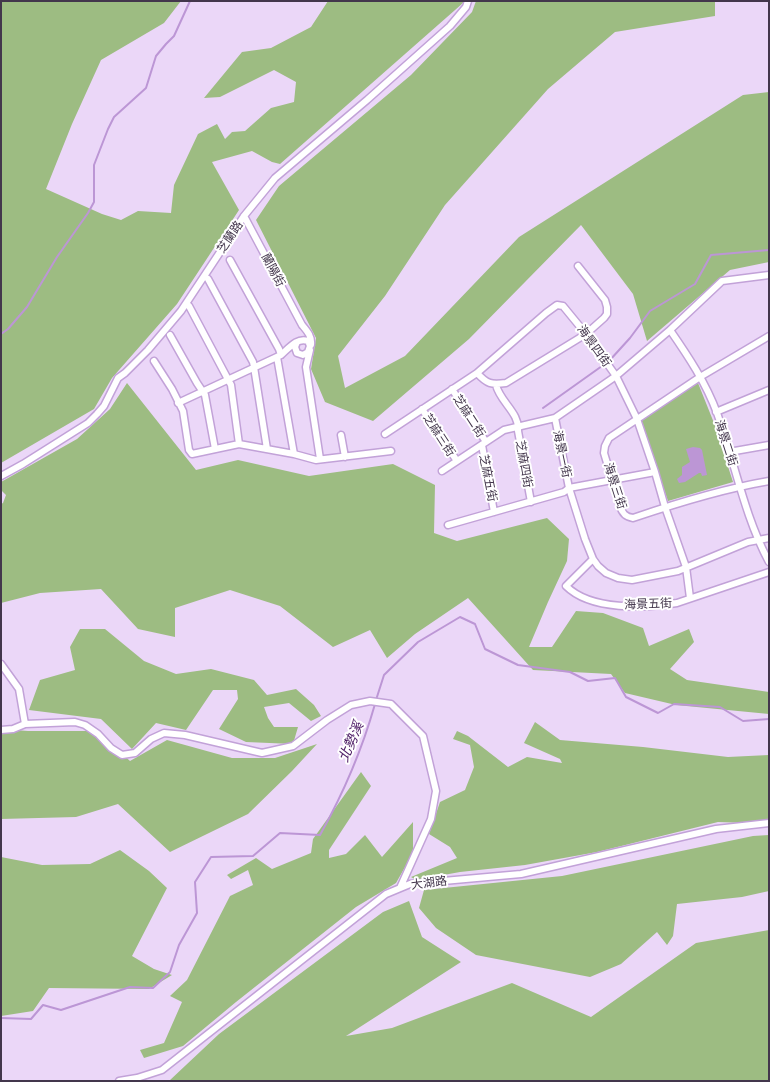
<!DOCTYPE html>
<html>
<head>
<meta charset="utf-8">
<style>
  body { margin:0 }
  #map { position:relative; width:770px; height:1082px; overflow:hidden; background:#ebd7f8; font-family:Lato,sans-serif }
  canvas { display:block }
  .frame { position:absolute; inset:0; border:2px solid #43364c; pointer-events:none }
</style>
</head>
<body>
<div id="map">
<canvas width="770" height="1082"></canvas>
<div class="frame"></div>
</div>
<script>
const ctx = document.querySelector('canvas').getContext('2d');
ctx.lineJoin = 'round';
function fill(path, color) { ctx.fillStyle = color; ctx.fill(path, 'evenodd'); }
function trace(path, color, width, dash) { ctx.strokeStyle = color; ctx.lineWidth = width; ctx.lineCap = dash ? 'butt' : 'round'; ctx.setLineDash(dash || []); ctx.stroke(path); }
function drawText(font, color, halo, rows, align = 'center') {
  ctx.font = font + ' Lato,"Noto Sans TC",sans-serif'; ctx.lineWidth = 4; ctx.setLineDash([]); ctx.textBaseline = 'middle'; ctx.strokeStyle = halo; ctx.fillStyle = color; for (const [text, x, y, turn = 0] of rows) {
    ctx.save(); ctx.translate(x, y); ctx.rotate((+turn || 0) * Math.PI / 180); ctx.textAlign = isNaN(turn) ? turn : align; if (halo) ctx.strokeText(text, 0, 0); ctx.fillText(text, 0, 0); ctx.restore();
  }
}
fill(new Path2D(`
  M1,1H181L164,23L101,60L72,124L46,189L102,214L121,220L138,211L171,213L174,185L198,134L217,124L225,139L232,132L245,131L271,108L294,102L296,82L274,70L220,97L204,98L242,52L271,48L311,27L328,1H464L463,3L280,164L272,162L252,151L212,162L239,210L177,304L112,378L94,409L1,463Z
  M476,1H715V16L615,32L548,89L445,205L385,296L338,356L345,388L405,356L519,237L743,95L769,92V262L730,270L647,341L633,294L581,225L469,339L373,421L325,402L311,369L316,338L256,220L279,186L411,75L472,12Z
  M127,383L196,470L238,460L309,476L393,464L435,485L434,533L457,541L547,518L569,539L567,561L548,602L529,647H552L576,611L603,613L643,628L649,646L689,629L694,642L670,669L687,680L769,692V714L676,705L625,693L611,674L533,670L468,598L415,634L387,658L370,630L333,647L280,606L230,590L175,608V637L138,629L101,589L40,593L1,603V504L3,503L6,495L1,490V482L77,439L110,409Z
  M698,383L714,423L733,482L668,501L640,420Z
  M80,629H105L144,661L176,674L211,669L254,680L267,695L296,689L314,705L321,716L311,721L289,703L264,707L268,718L274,727H298L293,744L246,742L219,729L238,699L237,690H213L186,730L156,723L132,749L101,719L29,710L40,680L75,670L70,647Z
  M535,722L560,740L643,747L728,757L769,755V821L747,823L718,822L597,852L525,865L460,872L416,880L411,877L457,858L450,847L429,834L440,802L465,790L474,767L470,745L453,739L457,731L468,736L508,767L527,757L562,763L560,759L524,743Z
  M1,729L28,731H98L130,761L167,740L232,758H275L317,744L292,771L248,814L170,852L118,804L76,817L1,819Z
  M361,772L371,786L329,850V858L346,854L365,835L382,857L413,822V853L396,883L356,907L236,1002L183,1046L144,1058L140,1050L164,1043L182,1002L170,996L187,980L230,896L253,885L248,870L231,879L227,875L256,858L272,869L311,853L313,839Z
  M769,835V891L742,897L677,904L673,936L667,945L657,932L621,964L590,977L476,955L436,928L419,908L424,890L562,876L753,836Z
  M120,850L149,871L167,888L132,956L154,969L172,975L149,989L49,988L33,1011L1,1016V857L42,865L90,864Z
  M409,901L422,937L461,962L346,1036L392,1028L512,983L591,1017L696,943L769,930V1081H169L219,1034L383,912Z`), '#9dbc82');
fill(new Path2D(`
  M693,447L700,448L702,450L707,475L702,476L701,473H699L685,482L679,483L677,479L682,475V467L690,462L686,449Z`), '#bc96d5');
trace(new Path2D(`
  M1,334L8,329L27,307L57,257L88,213L94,202V165L108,129L114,117L146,88L156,56L166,44L174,36L190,1
  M610,360L630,338L650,311L695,284L711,255L769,250
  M543,408L602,366
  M376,700L384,675L418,642L460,617L475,624L485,649L518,665L570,672L588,681L615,678L626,697L658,713L674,704L720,707L743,721L769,719
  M1,1018L31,1019L43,1005L61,1010L130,987L153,988L170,972L179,945L197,913L195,882L211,857L253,856L280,833L320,835C343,794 362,750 375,704`), '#bc96d5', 2);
const minor = new Path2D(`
  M244,216L302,325C307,331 312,336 311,345
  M230,260L279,349L281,355
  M769,275L722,281L670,330L616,376L555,418L569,488L585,539L593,559L598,566L606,573L618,578L632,580L678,571L748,542L769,538
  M208,279L253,362L254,367L267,449
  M189,306L231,385L239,444
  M670,330C688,356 706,383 717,413C735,463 744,515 769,562
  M170,335L197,383L205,395L215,449
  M769,336L700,377L609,438L605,446L604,453L620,506C622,513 625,517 633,518C677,503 722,489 769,481
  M310,350L306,367L320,459
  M277,357L294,454
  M154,361L172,389L183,411L189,450L192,454L239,444L294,454L316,460L391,451
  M477,373C487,384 491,385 506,383L586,334L604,318L607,314V307L605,300L578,266
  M496,385C500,402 520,413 518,431L531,502
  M452,389L486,442
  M178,403L281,355C289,348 297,337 308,341L310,346L308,352L303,355L297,353L295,347L297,342
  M422,409L457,461
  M716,412L769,390
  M385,434L477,373L546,313L557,305L563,306L586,334L616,376L637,419L655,472L665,507L686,567L690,598
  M341,435L345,457
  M482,445L494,512
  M729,452L769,445
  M442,471L504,430L555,418
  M1,476L23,464L88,423L97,414L104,406L118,378L125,373L148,350L181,311L244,216L275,178L367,100L450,26L466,7L468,1
  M448,525L564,492L569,488L655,472
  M593,559L566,586C591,611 645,608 677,603L769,572
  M1,664L19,689L25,724
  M1,730L13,729L25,724L75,722L85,725L98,734L111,748L122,755L135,753L151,739L164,733L185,735L262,753L293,746L327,720L351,705L370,701L391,704L423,736L436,791L431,819L400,888
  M119,1081L137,1078L162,1070L386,894L410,884L521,874L716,829L769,823`);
trace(minor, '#c2a2d8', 9);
trace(minor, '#fff', 6);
drawText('12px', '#43364c', '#fff', [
  ["芝蘭路",230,237,-56],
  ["蘭陽街",273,270,62],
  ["海景四街",594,346,54],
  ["芝麻二街",469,416,57],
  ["芝麻三街",439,435,57],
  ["海景二街",726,443,72],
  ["海景一街",562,454,78],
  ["芝麻四街",524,464,80],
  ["芝麻五街",488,478,79],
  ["海景三街",615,486,72],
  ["海景五街",648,604,-2],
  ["大湖路",429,883,-7]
]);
drawText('italic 14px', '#491762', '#fff', [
  ["北勢溪",351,742,-67]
]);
</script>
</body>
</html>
